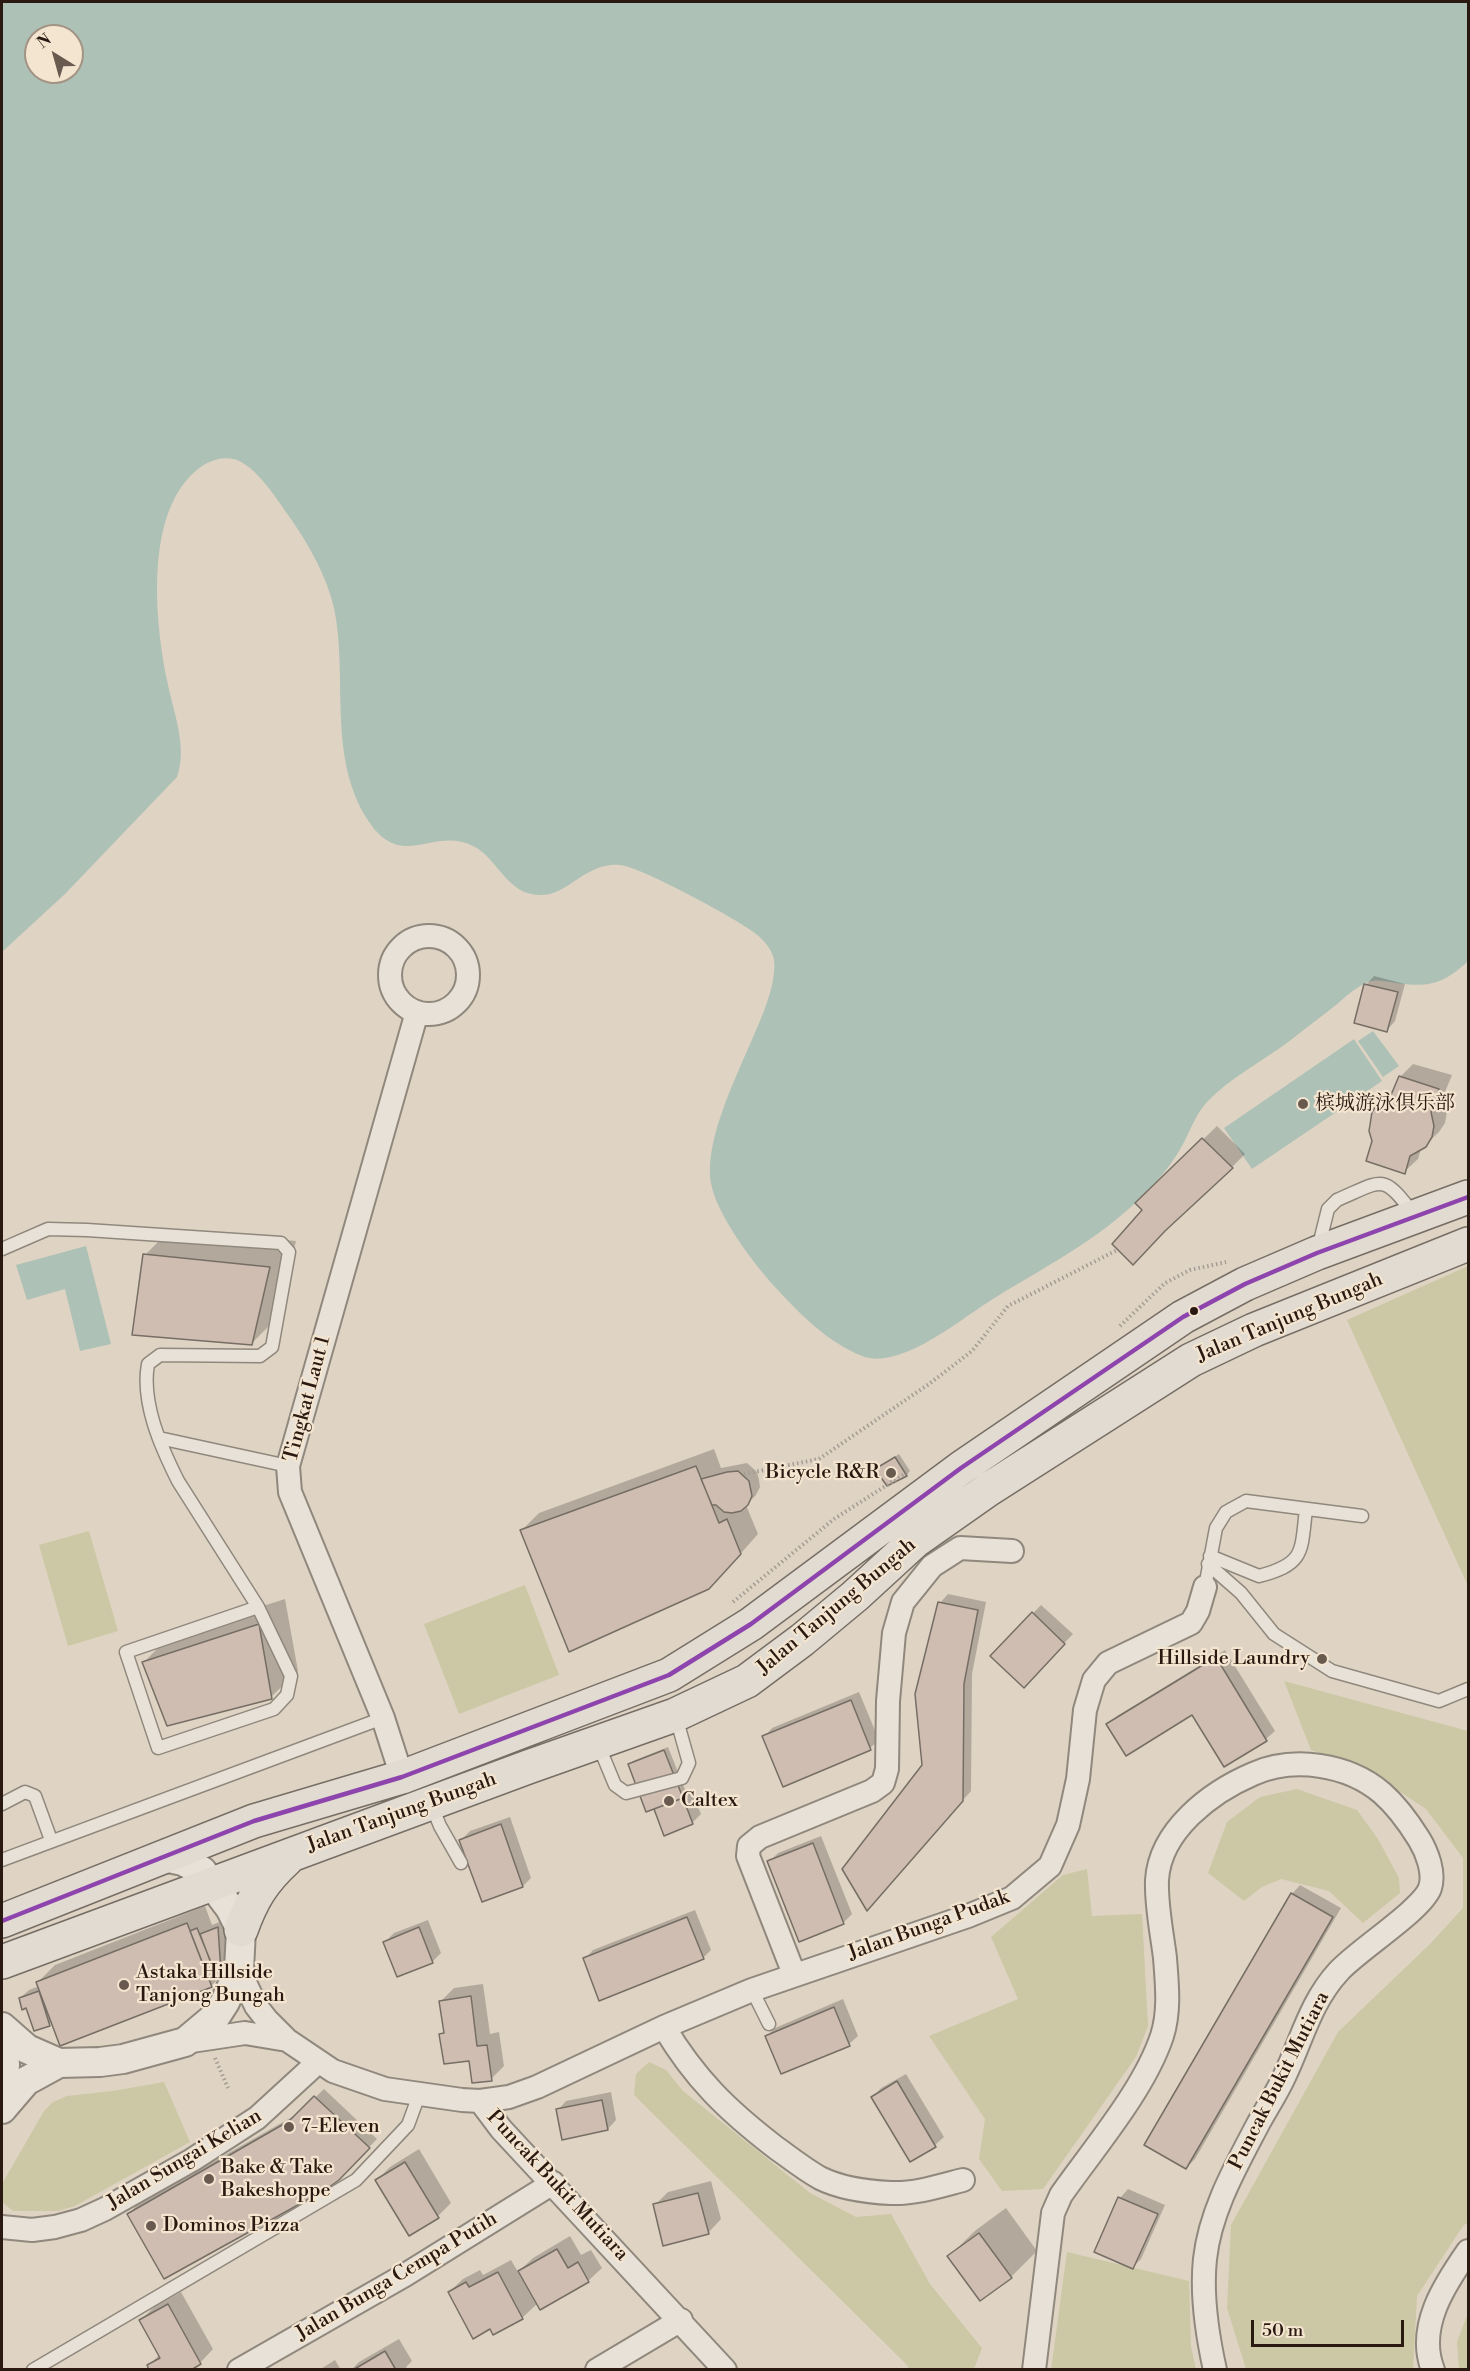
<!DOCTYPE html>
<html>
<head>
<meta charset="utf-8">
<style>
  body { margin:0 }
  #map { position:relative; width:1470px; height:2371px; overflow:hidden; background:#dfd4c3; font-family:"Libre Bodoni",serif }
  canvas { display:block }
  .frame { position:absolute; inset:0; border:3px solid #291910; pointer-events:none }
  .north { position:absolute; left:24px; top:24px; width:60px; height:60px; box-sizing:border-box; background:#f3e5d0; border:2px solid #a29383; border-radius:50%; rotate:323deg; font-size:16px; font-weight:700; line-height:24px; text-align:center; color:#291910 }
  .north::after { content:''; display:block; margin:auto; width:21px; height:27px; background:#695a4f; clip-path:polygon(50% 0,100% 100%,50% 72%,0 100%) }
  .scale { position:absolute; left:1251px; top:2320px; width:153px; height:27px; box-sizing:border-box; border:3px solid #291910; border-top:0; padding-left:8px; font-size:18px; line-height:21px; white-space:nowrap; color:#291910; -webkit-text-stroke:4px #f3e5d0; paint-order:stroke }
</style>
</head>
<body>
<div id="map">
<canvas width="1470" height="2371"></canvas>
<div class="frame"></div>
<div class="north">N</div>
<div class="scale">50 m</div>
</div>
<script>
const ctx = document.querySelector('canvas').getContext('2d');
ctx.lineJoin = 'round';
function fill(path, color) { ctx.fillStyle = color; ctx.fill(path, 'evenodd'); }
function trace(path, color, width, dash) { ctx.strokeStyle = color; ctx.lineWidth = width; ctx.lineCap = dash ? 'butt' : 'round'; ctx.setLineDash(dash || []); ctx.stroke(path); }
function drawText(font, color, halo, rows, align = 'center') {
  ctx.font = font + ' "Libre Bodoni","Noto Serif SC",serif'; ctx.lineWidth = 4.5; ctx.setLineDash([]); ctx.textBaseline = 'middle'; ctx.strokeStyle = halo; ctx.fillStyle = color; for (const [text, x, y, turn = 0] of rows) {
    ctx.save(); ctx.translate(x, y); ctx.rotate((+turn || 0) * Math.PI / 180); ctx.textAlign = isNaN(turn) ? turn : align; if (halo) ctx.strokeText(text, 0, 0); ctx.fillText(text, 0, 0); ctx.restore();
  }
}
fill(new Path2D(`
  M1468,1266V1586L1347,1320Z
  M89,1531L118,1631L68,1646L39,1545Z
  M525,1585L559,1675L459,1714L424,1624Z
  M1284,1681L1468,1731V2222L1463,2226L1417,2296L1413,2369H1246L1227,2308L1231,2225L1338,2032L1431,1943L1463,1908V1858L1426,1809L1370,1772L1311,1750Z
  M1297,1789L1357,1810L1378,1839L1399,1878L1400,1893L1363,1923L1329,1891L1281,1879L1262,1887L1244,1901L1208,1873L1227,1822L1260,1797Z
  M1087,1869L1092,1916L1142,1914L1148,2026L1136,2057L1043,2189L1002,2191L979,2159L985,2119L929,2036L1018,1999L991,1937L1063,1875Z
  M649,2062L666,2070L683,2091L810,2193L856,2217L891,2214L930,2284L982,2348L974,2369H908V2366L634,2095L636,2074Z
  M164,2082L190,2142L75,2206L58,2211H13L2,2202V2184L44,2111L53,2102L67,2096L113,2091Z
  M1067,2252L1189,2281L1191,2347L1196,2369L1051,2370Z
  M1468,2313V2369H1459L1457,2342Z`), '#ccc7a4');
fill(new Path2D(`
  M2,2H1468V961C1442,986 1426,988 1390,982C1379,981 1377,979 1366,983C1355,988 1345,997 1336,1005C1320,1018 1303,1030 1287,1043C1261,1062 1230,1078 1207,1102C1196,1114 1191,1129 1183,1144C1175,1159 1165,1172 1154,1184C1107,1236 1051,1263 993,1299C962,1318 900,1371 862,1356C827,1342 800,1314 775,1287C754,1264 716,1214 711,1183C703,1134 747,1057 765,1008C770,994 776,975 774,960C772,948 761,937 752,931C733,917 639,866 620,865C613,864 602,866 596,869C577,876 562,895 541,895C507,896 497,857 473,846C431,825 400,876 364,814C328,750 348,676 334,608C326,575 310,547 291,519C278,501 262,475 243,463C228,454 211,459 198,469C144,512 155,621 167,680C173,712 188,746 177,777L65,894L2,952ZM36,36H72V72H36Z
  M1373,1031L1399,1066L1383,1077L1358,1041Z
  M1354,1039L1382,1081L1252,1169L1224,1128Z
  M86,1246L111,1344L80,1351L65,1289L27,1300L16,1265Z`), '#aec1b6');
fill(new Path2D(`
  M1374,976L1405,984L1395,1021L1387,1030L1366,985Z
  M1413,1064L1452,1075L1443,1097L1447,1112L1445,1123L1439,1132L1421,1149L1418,1159L1404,1172L1374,1141L1379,1104L1395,1089L1400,1077Z
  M1217,1126L1245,1154L1232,1167L1137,1203Z
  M171,1229L296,1241L278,1317L252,1343L145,1255Z
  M714,1449L721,1468L747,1463L757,1472L759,1480L760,1487L756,1495L746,1505L758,1534L727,1569L521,1531L539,1513Z
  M899,1454L910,1471L906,1475L877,1469Z
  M948,1594L986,1602L972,1674L971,1791L875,1900L924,1765L940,1603Z
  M285,1599L298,1671L271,1697L144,1662L171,1635Z
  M1041,1605L1073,1634L1032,1677L992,1656Z
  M1225,1650L1275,1731L1266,1739L1225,1765L1193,1713L1108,1724L1117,1716Z
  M859,1692L879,1740L870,1748L784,1785L764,1737L772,1728Z
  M668,1747L686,1792L691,1790L701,1814L692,1823L656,1809L660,1805L629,1765L633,1761Z
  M510,1817L531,1878L523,1886L461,1840L470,1831Z
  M821,1836L852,1914L843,1923L769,1862L778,1853Z
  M1300,1885L1341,1908L1195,2159L1186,2168L1292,1894Z
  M205,1906L212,1925L227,1919L229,1968L211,1986L52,2021L49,2025L20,1998L29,1990L39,1986L37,1983L55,1965Z
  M695,1910L711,1950L703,1958L585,1959L593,1950Z
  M428,1920L441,1953L432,1962L385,1942L394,1933Z
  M483,1984L490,2034L499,2032L504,2066L491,2079L441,2035L445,2031L441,2001L454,1988Z
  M843,1999L858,2036L849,2044L767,2036L775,2028Z
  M906,2074L944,2137L935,2145L873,2097L881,2088Z
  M324,2089L377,2139L338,2179L129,2214L137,2205L299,2113Z
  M611,2092L616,2120L608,2129L558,2110L566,2101Z
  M419,2149L451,2203L438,2216L409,2234L377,2180L390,2167Z
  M711,2181L721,2219L708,2233L655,2205L668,2192Z
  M1128,2189L1165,2205L1141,2259L1133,2267L1120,2198Z
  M1006,2208L1037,2251L1011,2277L949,2256L976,2230Z
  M570,2236L581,2255L591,2250L602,2268L588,2281L538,2303L522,2318L491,2327L449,2292L463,2279L480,2270L483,2275L511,2260L518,2272L533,2258Z
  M181,2292L213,2349L200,2363L149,2365L160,2354L141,2320L154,2307Z
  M399,2339L412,2361L406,2367L408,2370H351L359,2362Z
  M335,2360L341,2370H319Z`), '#0003');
const building = new Path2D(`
  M1364,984L1398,992L1387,1032L1354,1023Z
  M1399,1076L1439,1089L1431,1112L1434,1126L1432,1137L1426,1147L1410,1156L1405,1174L1366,1161L1372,1141L1369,1131L1372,1112L1378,1103L1391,1095Z
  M1202,1138L1233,1168L1165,1231L1133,1265L1112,1244L1142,1210L1135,1203Z
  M143,1254L270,1267L252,1345L132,1335Z
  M895,1457L907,1476L887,1486L875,1469Z
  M696,1466L719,1523L727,1519L741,1554L709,1589L569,1652L520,1530Z
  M738,1471L749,1481L752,1496L748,1505L741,1511L732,1513L724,1512L716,1505H712L701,1479L727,1472Z
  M938,1602L978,1610L964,1684L963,1801L867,1911L842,1869L922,1765L915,1694Z
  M1032,1612L1065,1644L1024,1688L990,1656Z
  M259,1624L272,1699L167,1726L142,1662Z
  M1216,1657L1267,1741L1224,1767L1192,1715L1126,1756L1106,1724Z
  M851,1700L871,1750L783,1787L762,1736Z
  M664,1750L683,1798L646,1812L628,1764Z
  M683,1798L693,1824L664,1836L654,1809Z
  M501,1824L523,1887L482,1902L459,1840Z
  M813,1843L844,1924L799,1942L767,1861Z
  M1291,1893L1333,1917L1186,2169L1144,2145Z
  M687,1917L704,1959L599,2001L583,1958Z
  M187,1923L212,1987L60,2046L36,1982Z
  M218,1927L221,1972L215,1974L200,1934Z
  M419,1927L433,1963L397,1977L383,1942Z
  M197,1928L217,1977L209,1980L190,1931Z
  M39,1991L50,2026L34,2031L26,2008L22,2010L19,1998Z
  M471,1996L477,2046L487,2045L492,2081L472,2083L469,2061L444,2064L439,2034L444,2033L439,2001Z
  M834,2007L850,2046L781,2074L765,2036Z
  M897,2081L936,2147L910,2162L871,2097Z
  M314,2096L370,2148L339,2180L325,2190L164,2279L127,2214L289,2121Z
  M602,2100L608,2130L562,2140L556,2109Z
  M405,2162L439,2218L409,2236L375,2180Z
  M698,2193L709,2234L663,2246L653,2204Z
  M1118,2197L1158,2214L1133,2269L1094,2252Z
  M979,2233L1012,2278L980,2301L947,2256Z
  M557,2249L568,2268L578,2262L589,2282L540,2310L518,2271Z
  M498,2272L523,2319L493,2335L490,2329L473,2339L448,2292L466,2282L469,2287Z
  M168,2304L201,2364L191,2370H149L147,2365L160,2358L139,2320Z
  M385,2351L396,2370H353Z`);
fill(building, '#cebdb0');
trace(building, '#766e65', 1.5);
const service = new Path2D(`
  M2,1249L48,1229L87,1230L281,1243L289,1252L272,1347L260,1356L160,1355L148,1364C141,1403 161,1447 178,1481L258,1607L291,1676L287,1695L274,1709L158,1748L126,1652L258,1607
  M1318,1249L1328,1209L1337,1200C1384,1180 1382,1172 1415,1216
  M159,1438L288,1466
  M1210,1556L1259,1576C1305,1564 1301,1552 1306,1509
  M1208,1564L1241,1593L1274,1634L1332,1671L1439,1701L1468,1689
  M1205,1587L1216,1528L1226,1512L1246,1501L1362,1516
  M598,1744L615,1785L626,1793L682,1778L689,1763L676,1717
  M2,1804L25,1792L35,1796L51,1840
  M431,1804L440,1826L461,1863
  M2,1860L383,1718
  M752,1990L769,2024
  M33,2370L356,2180L408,2125L419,2095`);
const minor = new Path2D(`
  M390 975a39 39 0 1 1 78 0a39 39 0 1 1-78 0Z
  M402,1777L383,1718L290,1492L288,1466L417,1012
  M239,1970L256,2006L267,2020L287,2040L333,2071L385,2089L462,2100L480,2101L509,2097L537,2087L664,2027L752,1990L968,1916L1012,1898L1050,1866L1068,1825L1078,1779L1085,1710L1094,1680L1108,1663L1191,1623L1198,1611L1205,1587
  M794,1974L748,1856L749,1846L760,1837L872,1791L883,1783L887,1769L888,1701L894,1633L903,1602L932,1566L960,1548L1012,1551
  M664,2027C695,2079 727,2110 775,2147C789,2157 804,2169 820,2178C840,2188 869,2192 891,2193C915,2194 940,2186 963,2180
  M185,2042L245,2033L287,2040
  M480,2101L501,2129L725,2370
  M2,2227L32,2230L55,2227L81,2220L105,2209L192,2160L257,2118L317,2063
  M239,2370L405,2275L553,2183
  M597,2370L681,2320
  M1034,2370L1053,2213L1061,2195C1094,2148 1144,2090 1162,2036C1170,2011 1167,1984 1165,1958C1162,1933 1156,1906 1157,1880C1160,1830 1211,1792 1253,1774C1293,1756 1348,1764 1382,1793C1397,1806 1409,1823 1419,1839C1427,1852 1435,1873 1430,1888C1422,1910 1358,1950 1339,1971C1311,2001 1302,2039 1285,2075C1277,2093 1266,2109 1257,2126C1235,2168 1210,2212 1205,2259C1201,2296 1207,2334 1215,2370
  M1433,2370C1416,2327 1445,2284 1468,2251`);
const tertiary = new Path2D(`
  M2,2027L27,2049L59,2063
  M2,2031L5,2064L2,2109
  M2,2109L26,2081L59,2063L100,2062L123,2059L185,2042L216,2016L225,2002L239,1970L241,1930L230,1908L202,1871L183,1861L164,1857`);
const primary = new Path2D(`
  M2,1921L254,1821L402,1777L669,1675L751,1624L961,1468L1183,1317L1245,1284L1317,1253L1468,1197
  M241,1930C252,1899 263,1881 287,1859
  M2,1962L528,1767L675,1715L747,1681L802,1640L855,1596L915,1541L989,1489L1191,1360L1254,1330L1468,1244`);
trace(service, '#90887d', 15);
trace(minor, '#90887d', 26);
trace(tertiary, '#90887d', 32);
trace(primary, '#766e65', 36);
trace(new Path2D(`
  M1120,1326L1165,1283L1190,1270L1226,1262
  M744,1474L819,1459L929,1384L972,1351L1008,1306L1117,1250
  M733,1602L834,1519L909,1471
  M215,2058L228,2088`), '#a39d95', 4, [1.5, 3]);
trace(service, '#e7e1d7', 12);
trace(minor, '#e7e1d7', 22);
trace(tertiary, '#e7e1d7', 28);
trace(primary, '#e2dbd1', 33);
trace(new Path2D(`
  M2,1921L254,1821L402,1777L669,1675L751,1624L961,1468L1183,1317L1245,1284L1317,1253L1468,1197`), '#8e44ad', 4.5);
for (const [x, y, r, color] of [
  [1303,1104,6,"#695a4f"],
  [1194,1311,5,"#291910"],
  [891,1473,6,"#695a4f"],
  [1322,1659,6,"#695a4f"],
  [669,1801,6,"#695a4f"],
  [124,1985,6,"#695a4f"],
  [289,2127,6,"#695a4f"],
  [209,2179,6,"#695a4f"],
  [151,2226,6,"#695a4f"]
]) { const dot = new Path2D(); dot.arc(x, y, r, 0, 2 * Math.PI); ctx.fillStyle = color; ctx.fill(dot); trace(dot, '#f3e5d0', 2); }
drawText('20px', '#291910', '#f3e5d0', [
  ["槟城游泳俱乐部",1315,1104],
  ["Bicycle R&R",879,1473,"right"],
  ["Hillside Laundry",1310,1659,"right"],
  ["Caltex",681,1801],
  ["Astaka Hillside",136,1973],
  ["Tanjong Bungah",136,1996],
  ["7-Eleven",301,2127],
  ["Bake & Take",221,2168],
  ["Bakeshoppe",221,2191],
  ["Dominos Pizza",163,2226]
], 'left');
drawText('20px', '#291910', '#f3e5d0', [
  ["Jalan Tanjung Bungah",1290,1318,-23],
  ["Tingkat Laut 1",308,1399,-75],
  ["Jalan Tanjung Bungah",837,1607,-40],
  ["Jalan Tanjung Bungah",402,1813,-20],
  ["Jalan Bunga Pudak",929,1926,-20],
  ["Puncak Bukit Mutiara",1280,2081,-63],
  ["Jalan Sungai Kelian",185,2160,-31],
  ["Puncak Bukit Mutiara",557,2186,47],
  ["Jalan Bunga Cempa Putih",397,2277,-31]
]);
</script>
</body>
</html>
